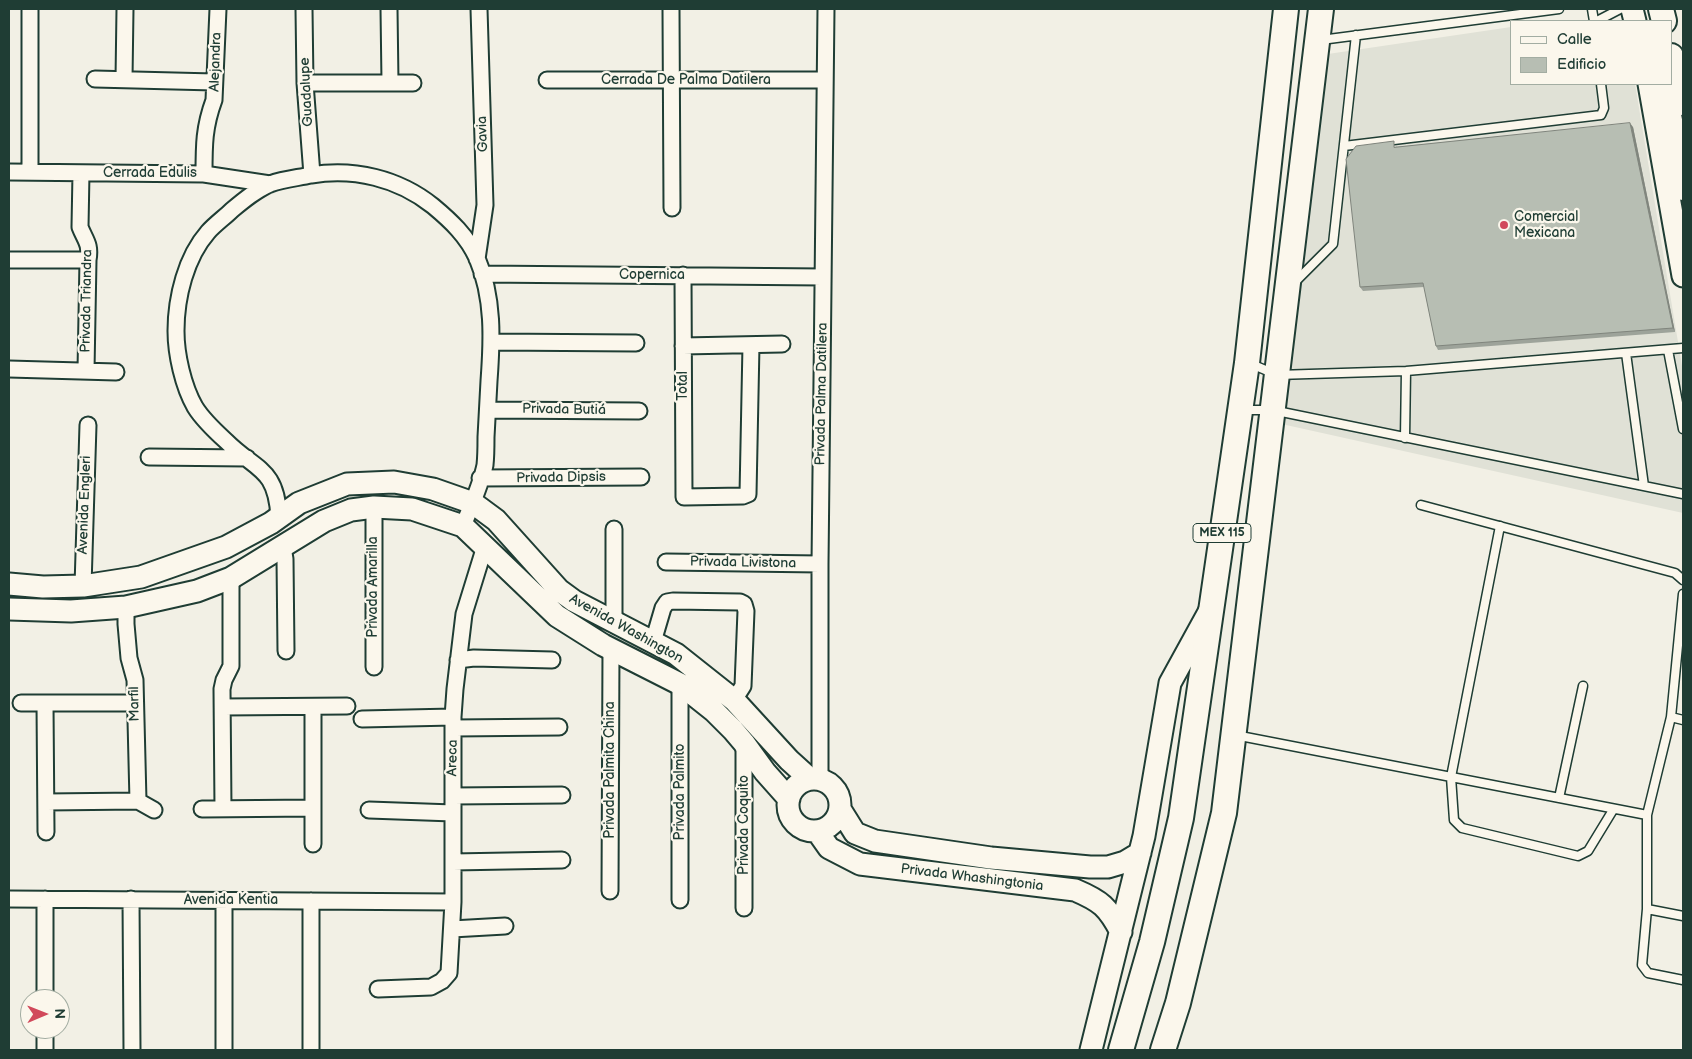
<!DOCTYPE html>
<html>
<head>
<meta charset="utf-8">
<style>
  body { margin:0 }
  #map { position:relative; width:1692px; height:1059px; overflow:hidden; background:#f2f0e5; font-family:"Balsamiq Sans",sans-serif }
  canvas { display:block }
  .frame { position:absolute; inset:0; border:10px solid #1f3d34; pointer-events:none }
  .legend { position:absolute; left:1510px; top:20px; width:162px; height:65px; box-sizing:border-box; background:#fbf7ec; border:1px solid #a3ada2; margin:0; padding:6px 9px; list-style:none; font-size:15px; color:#1f3d34 }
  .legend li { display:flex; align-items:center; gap:10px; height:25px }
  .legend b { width:25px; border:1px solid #a3ada2 }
  .north { position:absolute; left:20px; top:989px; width:50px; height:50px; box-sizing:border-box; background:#fbf7ec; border:1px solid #a3ada2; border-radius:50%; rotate:89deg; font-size:14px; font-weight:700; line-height:20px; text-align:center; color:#1f3d34 }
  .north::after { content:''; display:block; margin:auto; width:18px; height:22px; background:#d1495b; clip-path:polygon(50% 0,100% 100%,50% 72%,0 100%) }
</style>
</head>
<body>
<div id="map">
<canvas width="1692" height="1059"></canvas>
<div class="frame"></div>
<ul class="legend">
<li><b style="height:6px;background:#fbf7ec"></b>Calle</li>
<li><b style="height:14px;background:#b7beb3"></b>Edificio</li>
</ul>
<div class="north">N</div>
</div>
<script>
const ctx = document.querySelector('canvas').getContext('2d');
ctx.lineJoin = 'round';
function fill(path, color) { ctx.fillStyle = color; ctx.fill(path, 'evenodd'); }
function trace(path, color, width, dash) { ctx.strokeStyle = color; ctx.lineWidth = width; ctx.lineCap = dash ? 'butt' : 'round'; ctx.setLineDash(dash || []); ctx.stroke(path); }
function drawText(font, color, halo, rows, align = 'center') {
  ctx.font = font + ' "Balsamiq Sans",sans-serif'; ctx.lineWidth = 4.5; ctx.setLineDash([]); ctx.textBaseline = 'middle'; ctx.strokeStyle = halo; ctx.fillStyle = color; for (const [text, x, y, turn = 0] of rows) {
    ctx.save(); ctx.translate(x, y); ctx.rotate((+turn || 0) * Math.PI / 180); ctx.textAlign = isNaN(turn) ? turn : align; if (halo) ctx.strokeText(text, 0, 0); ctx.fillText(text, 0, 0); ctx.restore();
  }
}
fill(new Path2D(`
  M1511,27V84H1635L1683,372V513L1277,423L1328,54Z`), '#e0e1d6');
const lane = new Path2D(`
  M1592,9L1594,21
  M1597,21L1620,9
  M1321,40L1559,9
  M1344,146L1601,115L1604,108L1601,84
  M1294,283L1333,244L1356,35
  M1668,350L1683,429
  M1626,353L1644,486
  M1249,363L1277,375L1406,371L1683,348
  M1244,410H1272L1683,494
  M1405,438L1406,371
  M1421,505L1675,573L1683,580
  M1500,526L1451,777L1454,820L1462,828L1578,856L1588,851L1613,810
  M1671,717L1683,594
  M1235,735L1647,815L1671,717L1683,720
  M1559,798L1583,686
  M1647,815V909
  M1683,916L1647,909L1642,965L1648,973L1683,980`);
const street = new Path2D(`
  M30,9V172
  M304,9L305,83L312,175
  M389,9L390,82
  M671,9L672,208
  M95,79L214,82
  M124,79L125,9
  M547,80H825
  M305,83H413
  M9,172L204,174L270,184
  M81,173L80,227C85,240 91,244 88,260L86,370
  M204,174C204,145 204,127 214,100L218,9
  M477,259L485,205L479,9
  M9,260H88
  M482,274L823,277
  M683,275L684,497
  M492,342L636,343
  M683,346L782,344
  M9,369L116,372
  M488,410L639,411
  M149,457L247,458
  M480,478L641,477
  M684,497L743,496L748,494L751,345
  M374,507V667
  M279,517C276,467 256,471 226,441C215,431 203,420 195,407C183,386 176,354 176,331C176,297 186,257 208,232C215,224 225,217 232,210C244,200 256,190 270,184C284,179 297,178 311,175C354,168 398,178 433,206C451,221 467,236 477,258C494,298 492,340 489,381C488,400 487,418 486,437C486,446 486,456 485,465C481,485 471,506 463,526
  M614,529V622
  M283,547L285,559L286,651
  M666,562L820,564
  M83,586L88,425
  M126,607V624L129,658L135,680L138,801
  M653,642L663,608L667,602L673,601L740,602L744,604L746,611L743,686L734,700
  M458,660L474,658L552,660
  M680,684V900
  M21,703H135
  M45,704L46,832
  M223,707L347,706
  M313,707V844
  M362,719L453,717
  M454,728L559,727
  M820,780V564L826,9
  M453,796L562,795
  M46,802L138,801L154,810
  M202,809L313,808
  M223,809L222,689L224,680L231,666V578
  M369,810L453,813
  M453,862L562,860
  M610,891L611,649
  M9,899L453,902
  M131,899L132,1050
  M744,908V743
  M452,929L505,926
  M378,989L431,987L442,981L449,973L453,902V717L455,689L464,614L485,546
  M45,999V899
  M45,1050V1029
  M224,1050V900
  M311,1050V901`);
const secondary = new Path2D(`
  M1632,9L1635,21
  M1649,84L1683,276
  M9,584L43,587L83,586L141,577L226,547L271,523L299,503L347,484L394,482L433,489L473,503L496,520L559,590L574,601L676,654L734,700L789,760L810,779
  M9,609L71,611L126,607L197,591L231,578L324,521L351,510L374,507L412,509L463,526L557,616L603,645L680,684L714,711L733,730L744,743L765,772L789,799
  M788 805a26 26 0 1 1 52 0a26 26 0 1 1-52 0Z
  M840,809L855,833L875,841L991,858L1090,867H1108L1125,862L1140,853
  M817,831L829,848L860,864L1075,890C1101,901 1108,907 1121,932
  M1091,1050L1144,836L1170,683L1209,612`);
const primary = new Path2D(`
  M1661,9L1664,21
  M1671,56L1680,103
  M1663,84L1683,188
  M1121,1050L1152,942L1181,818L1247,363L1286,9
  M1163,1050L1178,1003L1224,813L1321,9`);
trace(lane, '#1f3d34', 11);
trace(street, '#1f3d34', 19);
trace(secondary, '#1f3d34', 25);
trace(primary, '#1f3d34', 28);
trace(lane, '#fbf7ec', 8);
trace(street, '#fbf7ec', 15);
trace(secondary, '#fbf7ec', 21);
trace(primary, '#fbf7ec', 24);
fill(new Path2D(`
  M1633,127L1675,332L1438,350L1436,346L1424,287L1363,291L1360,287L1397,145V147Z`), '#9da39a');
fill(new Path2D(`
  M1630,123L1633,127L1675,332L1673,328Z`), '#80857d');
const building = new Path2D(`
  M1630,123L1673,328L1436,346L1423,283L1360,287L1346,159L1356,146L1394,141V147Z`);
fill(building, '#b7beb3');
trace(building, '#80857d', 1);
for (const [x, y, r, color] of [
  [1504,225,5,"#d1495b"]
]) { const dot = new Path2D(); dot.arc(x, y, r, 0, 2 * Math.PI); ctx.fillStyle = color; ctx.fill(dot); trace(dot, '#fbf7ec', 2); }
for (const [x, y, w] of [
  [1222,533,58]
]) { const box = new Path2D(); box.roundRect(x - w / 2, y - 9.5, w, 19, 4); ctx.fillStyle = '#fbf7ec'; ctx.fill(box); trace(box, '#1f3d34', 1); }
drawText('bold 12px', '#1f3d34', null, [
  ["MEX 115",1222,533]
]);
drawText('14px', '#1f3d34', '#fbf7ec', [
  ["Alejandra",216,62,-88],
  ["Cerrada De Palma Datilera",686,80],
  ["Guadalupe",307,92,-93],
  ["Gavia",483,134,-92],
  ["Cerrada Edulis",150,173],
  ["Copernica",652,275],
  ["Privada Triandra",87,301,-89],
  ["Total",683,386,-90],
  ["Privada Palma Datilera",822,394,-89],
  ["Privada Butiá",564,410,1],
  ["Privada Dipsis",561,478,-1],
  ["Avenida Engleri",85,505,-88],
  ["Privada Livistona",743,563,1],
  ["Privada Amarilla",373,587,-90],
  ["Avenida Washington",626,629,29],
  ["Marfil",135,704,-91],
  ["Areca",453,758,-89],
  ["Privada Palmita China",610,770,-90],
  ["Privada Palmito",680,792,-90],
  ["Privada Coquito",744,825,-90],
  ["Privada Whashingtonia",972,878,7],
  ["Avenida Kentia",231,900]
]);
drawText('14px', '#1f3d34', '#fbf7ec', [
  ["Comercial",1514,217],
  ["Mexicana",1514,233]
], 'left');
</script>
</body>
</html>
